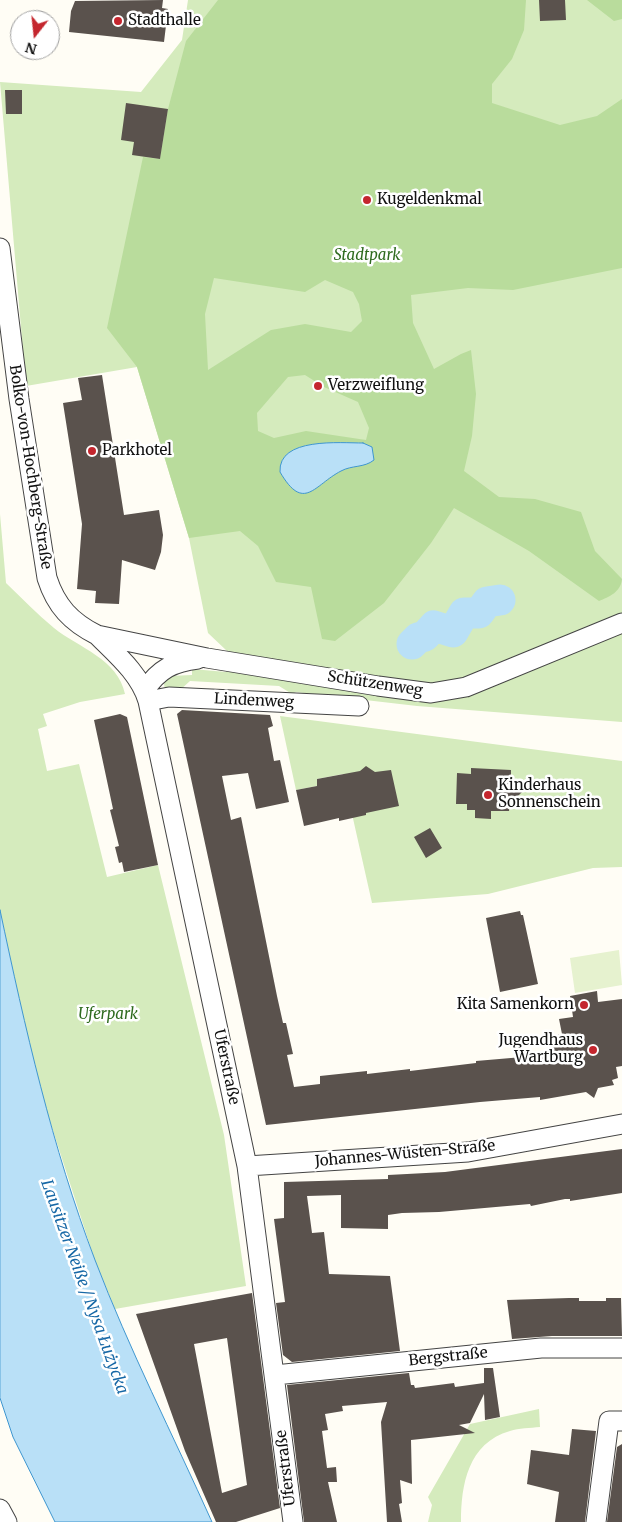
<!DOCTYPE html>
<html>
<head>
<meta charset="utf-8">
<style>
  body { margin:0 }
  #map { position:relative; width:622px; height:1522px; overflow:hidden; background:#fffdf5; font-family:Merriweather,serif }
  canvas { display:block }
  .north { position:absolute; left:10px; top:10px; width:50px; height:50px; box-sizing:border-box; background:#fff; border:1px solid #a0a0a0; border-radius:50%; rotate:196deg; font-size:14px; font-weight:700; line-height:20px; text-align:center; color:#111 }
  .north::after { content:''; display:block; margin:auto; width:18px; height:22px; background:#c4262e; clip-path:polygon(50% 0,100% 100%,50% 72%,0 100%) }
</style>
</head>
<body>
<div id="map">
<canvas width="622" height="1522"></canvas>
<div class="north">N</div>
</div>
<script>
const ctx = document.querySelector('canvas').getContext('2d');
ctx.lineJoin = 'round';
function fill(path, color) { ctx.fillStyle = color; ctx.fill(path, 'evenodd'); }
function trace(path, color, width, dash) { ctx.strokeStyle = color; ctx.lineWidth = width; ctx.lineCap = dash ? 'butt' : 'round'; ctx.setLineDash(dash || []); ctx.stroke(path); }
function drawText(font, color, halo, rows, align = 'center') {
  ctx.font = font + ' Merriweather,serif'; ctx.lineWidth = 5; ctx.setLineDash([]); ctx.textBaseline = 'middle'; ctx.strokeStyle = halo; ctx.fillStyle = color; for (const [text, x, y, turn = 0] of rows) {
    ctx.save(); ctx.translate(x, y); ctx.rotate((+turn || 0) * Math.PI / 180); ctx.textAlign = isNaN(turn) ? turn : align; if (halo) ctx.strokeText(text, 0, 0); ctx.fillText(text, 0, 0); ctx.restore();
  }
}
fill(new Path2D(`
  M188,0H622V722L417,706L296,692L292,694L279,686L190,681L179,691H165L164,683L170,676L192,675V669L226,672L227,651L208,633L189,538L137,367L26,386L0,82L141,92L182,40Z
  M0,514L6,583C22,598 37,614 54,628C79,648 118,659 125,694L80,702L43,714L47,726L38,729L47,771L79,764L107,877L158,865L224,1135L246,1286L115,1309L94,1258L47,1112L26,1034L0,910Z
  M280,716L622,761V867L593,868L488,894L372,903L343,774L317,779V786L296,790Z
  M539,1409L540,1427C530,1428 519,1428 510,1431C468,1443 461,1485 461,1522H428L432,1505L428,1497L470,1424Z`), '#d5ebbd');
fill(new Path2D(`
  M218,0H526L524,30L512,59L492,84V103L560,125L597,116L622,99V268L513,290L468,288L411,295L413,323L434,369L461,354L471,350L476,394L472,436L464,471L499,497L535,499L581,512L595,551L622,579C621,592 609,597 599,601L529,551L454,508L431,543L384,603L335,641L322,639L311,587L276,582L258,546L240,531L189,538L137,367L107,328L143,157L160,159L168,109L186,41ZM214,278L305,292L325,280L353,292L359,304L362,321L351,332L305,324L271,330L208,370L205,314ZM305,375L324,387L358,402L369,428L366,440L306,431L274,438L258,431L257,413L288,377Z
  M587,0H622V19L614,21Z`), '#b9dc9c');
fill(new Path2D(`
  M619,950L622,985L575,993L570,958Z`), '#e6f2cf');
const water = new Path2D(`
  M363,443L372,447L374,460C364,468 352,465 341,471C314,485 304,513 280,472C278,437 340,443 363,443Z
  M0,910C25,1028 52,1147 95,1260C129,1349 173,1435 212,1522H55L13,1437L0,1398Z`);
fill(water, '#b9e0f7');
trace(water, '#3f96cf', 1);
trace(new Path2D(`
  M412,644L418,638L425,636L434,626L453,632L464,613H479L487,602L500,600`), '#b9e0f7', 31);
fill(new Path2D(`
  M163,0L162,8L168,9L164,42L69,32L71,11L75,1Z
  M539,0H565L566,20L540,21Z
  M5,90H22V114H6Z
  M126,103L168,109L160,159L132,155L134,142L121,140Z
  M102,375L124,515L159,510L163,535L161,552L155,570L122,560L119,604L95,603L96,591L77,589L82,524L63,403L82,400L78,378Z
  M182,710L270,715L273,726L268,728L274,761L280,760L289,802L256,809L248,773L222,776L231,820L241,817L277,996L283,1023H286L293,1054L287,1055L294,1087L320,1084V1076L367,1071V1074L410,1069V1071L476,1063V1061L546,1055V1050H551L548,1037L562,1034L559,1019L573,1017L570,996L597,991L598,1002L622,999V1066L616,1067L618,1078L612,1080L614,1085L598,1088L594,1098L586,1092L540,1100V1097L480,1102L266,1125L177,714Z
  M120,714L127,717L158,865L124,872L122,862L119,863L115,847L119,846L110,810L113,809L94,720Z
  M366,766L375,772L391,770L399,806L366,813V815L339,821V818L304,826L296,790L317,786V779L360,771Z
  M471,768L511,770V784L527,787L510,804L509,811H491V819L475,818V810H467V804H456L457,773L471,774Z
  M430,828L442,848L426,858L414,837Z
  M520,911L521,915H523L538,984L500,992L486,918Z
  M622,1149V1193L570,1201V1199H565L531,1206L530,1204L439,1212L402,1213L388,1215V1229L341,1228V1195L307,1196L312,1233L324,1232L329,1274L390,1276L400,1351L292,1362L283,1355L276,1303L285,1302L274,1219L284,1218V1182L388,1179V1175L445,1172Z
  M252,1293L280,1508L236,1522H216L185,1451L136,1314ZM227,1338L247,1485L222,1493L194,1344Z
  M569,1298H579V1301H606V1298H621L622,1336H552L512,1339L507,1300Z
  M484,1368H493L500,1417L485,1420L484,1394L470,1423L459,1425L475,1433L411,1440L412,1484L400,1480L402,1503L399,1504L402,1522H387L381,1422L387,1402L342,1406L343,1411L325,1414L328,1430L322,1431L327,1468L336,1467L337,1482H328L337,1522H304L287,1385L409,1373L411,1385H414L415,1388L454,1383L455,1387L484,1383Z
  M572,1429L596,1431L585,1522H555L559,1492L527,1484L531,1450L569,1455Z
  M622,1444V1522H607L617,1447Z`), '#5a524d');
const street = new Path2D(`
  M0,248L19,399L47,578C56,606 71,622 97,635L207,658L378,686L431,693L466,687L622,623
  M97,635C116,654 140,674 148,701L247,1166L293,1522
  M145,690C159,669 173,662 198,659
  M148,701L169,697L359,706
  M247,1166L468,1152L622,1124
  M275,1375L541,1348H622
  M0,1509L7,1522
  M596,1522L609,1421H622`);
trace(street, '#444', 21);
trace(street, '#fff', 19);
for (const [x, y, r, color] of [
  [118,21,5,"#c4262e"],
  [367,200,5,"#c4262e"],
  [318,386,5,"#c4262e"],
  [92,451,5,"#c4262e"],
  [488,795,5,"#c4262e"],
  [584,1005,5,"#c4262e"],
  [593,1050,5,"#c4262e"]
]) { const dot = new Path2D(); dot.arc(x, y, r, 0, 2 * Math.PI); ctx.fillStyle = color; ctx.fill(dot); trace(dot, '#fff', 2); }
drawText('15px', '#111', '#fff', [
  ["Stadthalle",128,21],
  ["Kugeldenkmal",377,200],
  ["Verzweiflung",328,386],
  ["Parkhotel",102,451],
  ["Kinderhaus",498,786],
  ["Sonnenschein",498,803],
  ["Kita Samenkorn",574,1005,"right"],
  ["Jugendhaus",583,1041,"right"],
  ["Wartburg",583,1058,"right"]
], 'left');
drawText('italic 15px', '#2f6b1f', '#fff', [
  ["Stadtpark",367,256],
  ["Uferpark",108,1015]
]);
drawText('15px', '#111', '#fff', [
  ["Bolko-von-Hochberg-Straße",30,467,81],
  ["Schützenweg",375,684,9],
  ["Lindenweg",254,701,3],
  ["Uferstraße",226,1067,78],
  ["Johannes-Wüsten-Straße",405,1154,-5],
  ["Bergstraße",448,1357,-6],
  ["Uferstraße",286,1468,-97]
]);
drawText('italic 16px', '#1768a6', '#fff', [
  ["Lausitzer Neiße / Nysa Łużycka",84,1287,70]
]);
</script>
</body>
</html>
